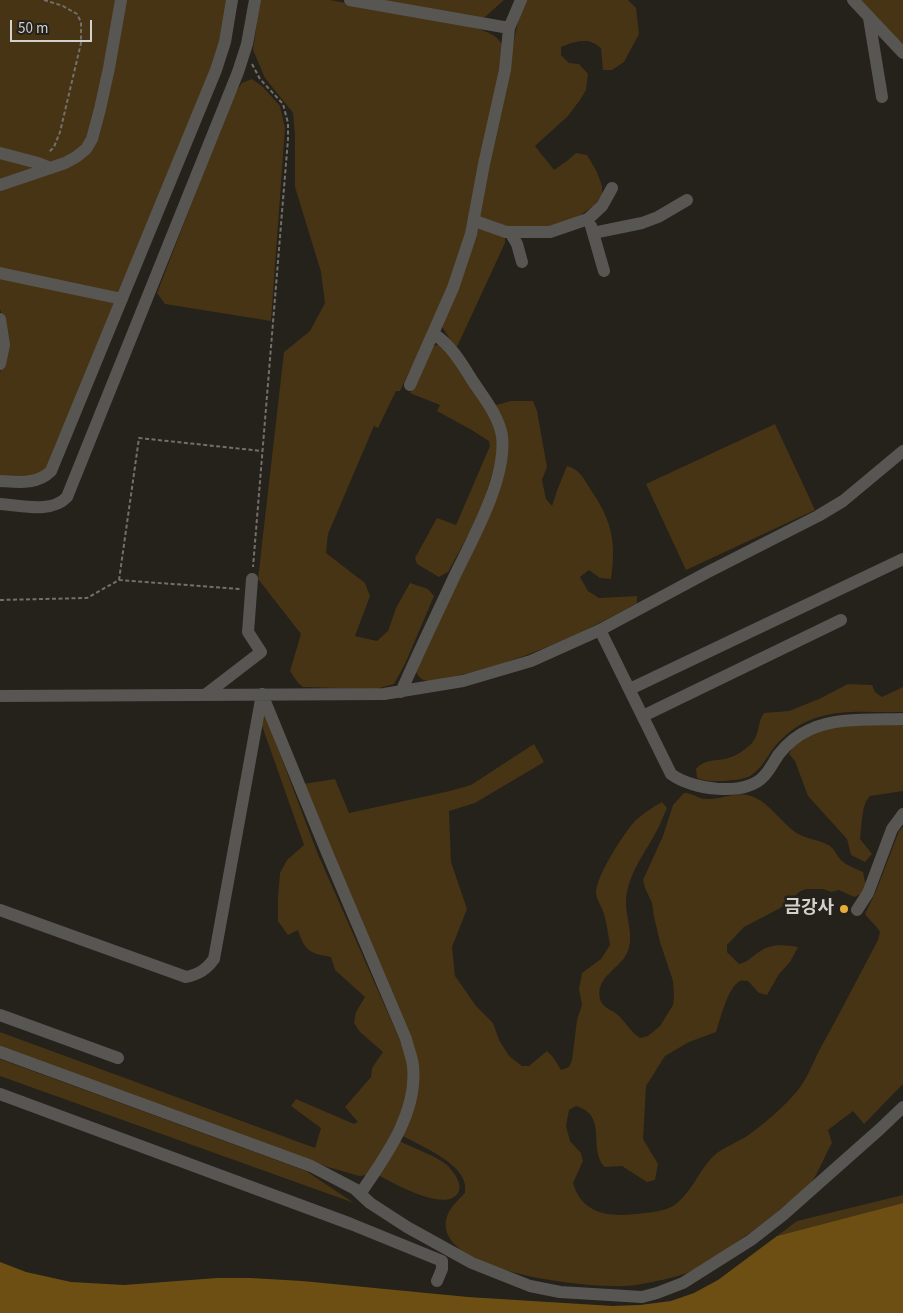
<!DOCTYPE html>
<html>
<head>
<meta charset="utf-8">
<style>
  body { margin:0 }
  #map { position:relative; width:903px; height:1313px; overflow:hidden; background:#25211b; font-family:"Source Sans 3",sans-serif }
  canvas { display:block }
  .scale { position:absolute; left:10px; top:20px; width:82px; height:22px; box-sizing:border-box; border:2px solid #d3d1cd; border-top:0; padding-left:6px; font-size:15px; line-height:18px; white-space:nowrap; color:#d3d1cd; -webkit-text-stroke:4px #25211b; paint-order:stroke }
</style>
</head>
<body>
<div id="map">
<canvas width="903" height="1313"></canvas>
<div class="scale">50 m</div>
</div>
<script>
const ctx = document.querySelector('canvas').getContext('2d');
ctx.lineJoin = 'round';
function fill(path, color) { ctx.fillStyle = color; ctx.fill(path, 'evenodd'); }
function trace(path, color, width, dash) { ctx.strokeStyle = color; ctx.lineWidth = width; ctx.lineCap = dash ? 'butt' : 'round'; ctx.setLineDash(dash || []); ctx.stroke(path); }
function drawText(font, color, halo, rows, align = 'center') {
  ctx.font = font + ' "Source Sans 3","Noto Sans KR",sans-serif'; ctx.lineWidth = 5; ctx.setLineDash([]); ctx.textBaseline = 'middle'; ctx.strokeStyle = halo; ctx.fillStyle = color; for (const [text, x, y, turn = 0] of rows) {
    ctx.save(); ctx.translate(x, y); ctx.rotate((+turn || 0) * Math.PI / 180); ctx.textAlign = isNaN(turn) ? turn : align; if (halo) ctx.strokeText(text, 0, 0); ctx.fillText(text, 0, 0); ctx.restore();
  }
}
fill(new Path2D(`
  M0,0H118L89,139L63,160L48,162L0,150Z
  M125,0H227L221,44L119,295L0,272V188L88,150Z
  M260,0H330L476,28C490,33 502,36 504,53L470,219L450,287L400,391H396L378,428L374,426L328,534L326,553L365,583L370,596L355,636L377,641L388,631L396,608L410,583L428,589L434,596L405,664L394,684L376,689L303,687L298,683L290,671L301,634L258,579L284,352L310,331L325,303L321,272L295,187V136L293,113L265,78L253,50Z
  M376,0H504L485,17L476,18Z
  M526,0H628L636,8L639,34L624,62L612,70H603L601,48C588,37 576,41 561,47V55L569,63L579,64L588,74L586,90L580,100L568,116L535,146L554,170L567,161L576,153L587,155L597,172L602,186V194L595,205L572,221L552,227L510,228L479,218V211L518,21Z
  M860,0H903V45Z
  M252,79L263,87L280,106L285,128L271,321L165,304L157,293L233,96L242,83Z
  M0,156L32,166L31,170L0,182Z
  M478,228L505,236V243L456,349L441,325Z
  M0,276L117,301L48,468L36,477L0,476V373L3,363L5,324L0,309Z
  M439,344L444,346L496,424L498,453L481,511L448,572L439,577L417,564L415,558L437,518L456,525L490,446L489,441L470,429L437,411L440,405L410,393L431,347Z
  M511,401H533L537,411L547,467L542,480L546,499L552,506L558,488L567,466C580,470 582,476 589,487C611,519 617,540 611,579L600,578L589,570L580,577L588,591L599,598L637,596V603C579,635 520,662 456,676C443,679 421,688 416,671L502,476L496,405Z
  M775,424L815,510L686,570L646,484Z
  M848,684L872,685L875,692L882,697L903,687V712C872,713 837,708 808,721C796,726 786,734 777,744C768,754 762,769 750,776C743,780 732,780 724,781C714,781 706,782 697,778L696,769C706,758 715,762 728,758C737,756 744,750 751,744C760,735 757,722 764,713L789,711L819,699Z
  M263,709L317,852L402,1045C404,1054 408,1063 409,1072C411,1107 384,1147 367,1175L359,1176L328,1167L0,1047V1032L315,1148L321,1128L291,1106L296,1099L354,1124L358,1122L345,1107L371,1077L372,1068L383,1052L360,1032L354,1023L356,1012L365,997L335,970L331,957C310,953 305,952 298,930L288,935L278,921V897L280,873L287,860L304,845L260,720Z
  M903,722V791L870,796C861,804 862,827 860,839L872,854L865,862L851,855L847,839L808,796L795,761L789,754L794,744L825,728Z
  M534,744L544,762L475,803L449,811L451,862L467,909L452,947L455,976L476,1006L493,1023L499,1040L509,1056L522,1066H529L547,1051L553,1057L561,1070L569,1067L572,1060L577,1020L582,1005L579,989L582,973L601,959L610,945C608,935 607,924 604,914C602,907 597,901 596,893C596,876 623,835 634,822C642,814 653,807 662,802L667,808C663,816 661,824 656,832C644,855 627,875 626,902C626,918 634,936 628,951C621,969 595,976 600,999C602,1008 613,1010 619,1016C627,1024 631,1032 640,1038L648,1036L660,1026L673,1005L674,997L673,981L660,942L654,917L652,903L645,888L643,880L663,836L673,805L684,793C694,793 699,800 709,799C723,799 737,791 751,796C769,802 780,821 795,832C806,840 820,839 830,846C836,850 837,857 842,861C848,866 856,869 863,872L866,887L861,894L854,897L839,890L831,892L823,889H806L799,892L788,904L744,927L727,945V952L739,964C748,962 751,957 759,952C771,943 784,945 798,947L790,962L779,974L767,995L759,993L748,981C745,981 742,980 740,981C728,986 720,1020 716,1032L689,1042L665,1056L646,1086L643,1139L658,1164L655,1180L647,1182L622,1166L605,1167C587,1149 609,1116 576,1106L569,1110L566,1126L570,1141L581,1153L583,1161L573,1183C583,1218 615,1217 645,1213C656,1212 669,1210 677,1203C694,1189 700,1167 717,1153C725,1147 735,1143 744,1138C762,1126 784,1107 798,1090C808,1077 813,1062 821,1047C841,1011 859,976 878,940L880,932C876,925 870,921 865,914L876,891L899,831L903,827V1084L864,1124L853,1111L828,1130L832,1143C825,1155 820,1169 813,1180C809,1186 802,1191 796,1196C771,1218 745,1237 717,1255C709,1260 701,1267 692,1271C675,1278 654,1282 636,1285C602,1291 436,1274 446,1220C448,1209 457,1201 465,1193C471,1165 420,1146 401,1135L417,1082L303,784L335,779L349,813L450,791L471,785Z
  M0,1059L306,1171L354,1203L0,1076Z
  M398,1140C413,1149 437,1155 449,1167C454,1173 462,1183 459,1191C449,1215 393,1183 378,1175Z
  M903,1195V1203L777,1236L797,1221Z`), '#463414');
fill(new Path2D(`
  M903,1203V1313H0V1262L26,1272L71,1282L124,1285L217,1278H251L302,1281L468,1297L613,1306L640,1305L671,1301L694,1293L718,1280L777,1236Z`), '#6e4f13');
trace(new Path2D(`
  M44,0L63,6L77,14L81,22V43L60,132L54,147L48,153
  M252,64L260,79L283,104L288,123V139L253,567
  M119,580L139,438L262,451
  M0,600L87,598L119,580L240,589`), '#73706b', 2, [4, 2.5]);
trace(new Path2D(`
  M350,0L509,28
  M853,0L903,53
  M869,18L882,97
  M0,153L38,163L51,168
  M0,185L65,163L76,157L86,149L92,139L100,109L109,68L121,0
  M475,221L506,232H550L588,219L602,206L612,188
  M591,226L604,271
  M510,232L517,244L522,262
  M593,233L642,223L658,217L687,200
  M0,273L122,299
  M0,319L4,345L0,364
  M410,385L453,288L471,234L484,164L505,70L509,28L521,0
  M0,481C18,482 37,485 51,471L216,70L225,42L232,0
  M0,504C21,505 51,514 67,497L238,72L247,44L255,0
  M600,630L671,774C692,790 745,797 764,776C770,770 774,761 779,754C787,744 798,735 809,730C835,717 874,720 903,719
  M630,689L903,559
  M401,692C418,653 437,614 455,575C473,538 507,478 502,436C499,417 485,399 474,383C462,364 452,346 434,334
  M262,694L328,855L406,1039C408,1048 412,1057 413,1066C418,1113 385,1157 360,1194
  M205,695L261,652L248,632L252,579
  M0,696L384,694L463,681L531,661L600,630L708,572L818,516L843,501L903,451
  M643,716L841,620
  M0,910L186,977C199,974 206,970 214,959L262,694
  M857,910L868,893L892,829L903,814
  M0,1015L118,1058
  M0,1052L311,1166L355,1189L370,1203L407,1227L472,1263L530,1286L560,1292L642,1297L657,1293L683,1283L751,1240L783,1215L880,1129L903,1107
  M0,1094L351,1224L442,1261V1269L437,1281`), '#585653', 12);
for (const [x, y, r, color] of [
  [844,909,5,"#e7ac37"]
]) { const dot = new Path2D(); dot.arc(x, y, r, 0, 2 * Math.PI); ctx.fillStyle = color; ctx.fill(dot); trace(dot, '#25211b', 2); }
drawText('bold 18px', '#d3d1cd', '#25211b', [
  ["금강사",834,909]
], 'right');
</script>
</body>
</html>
